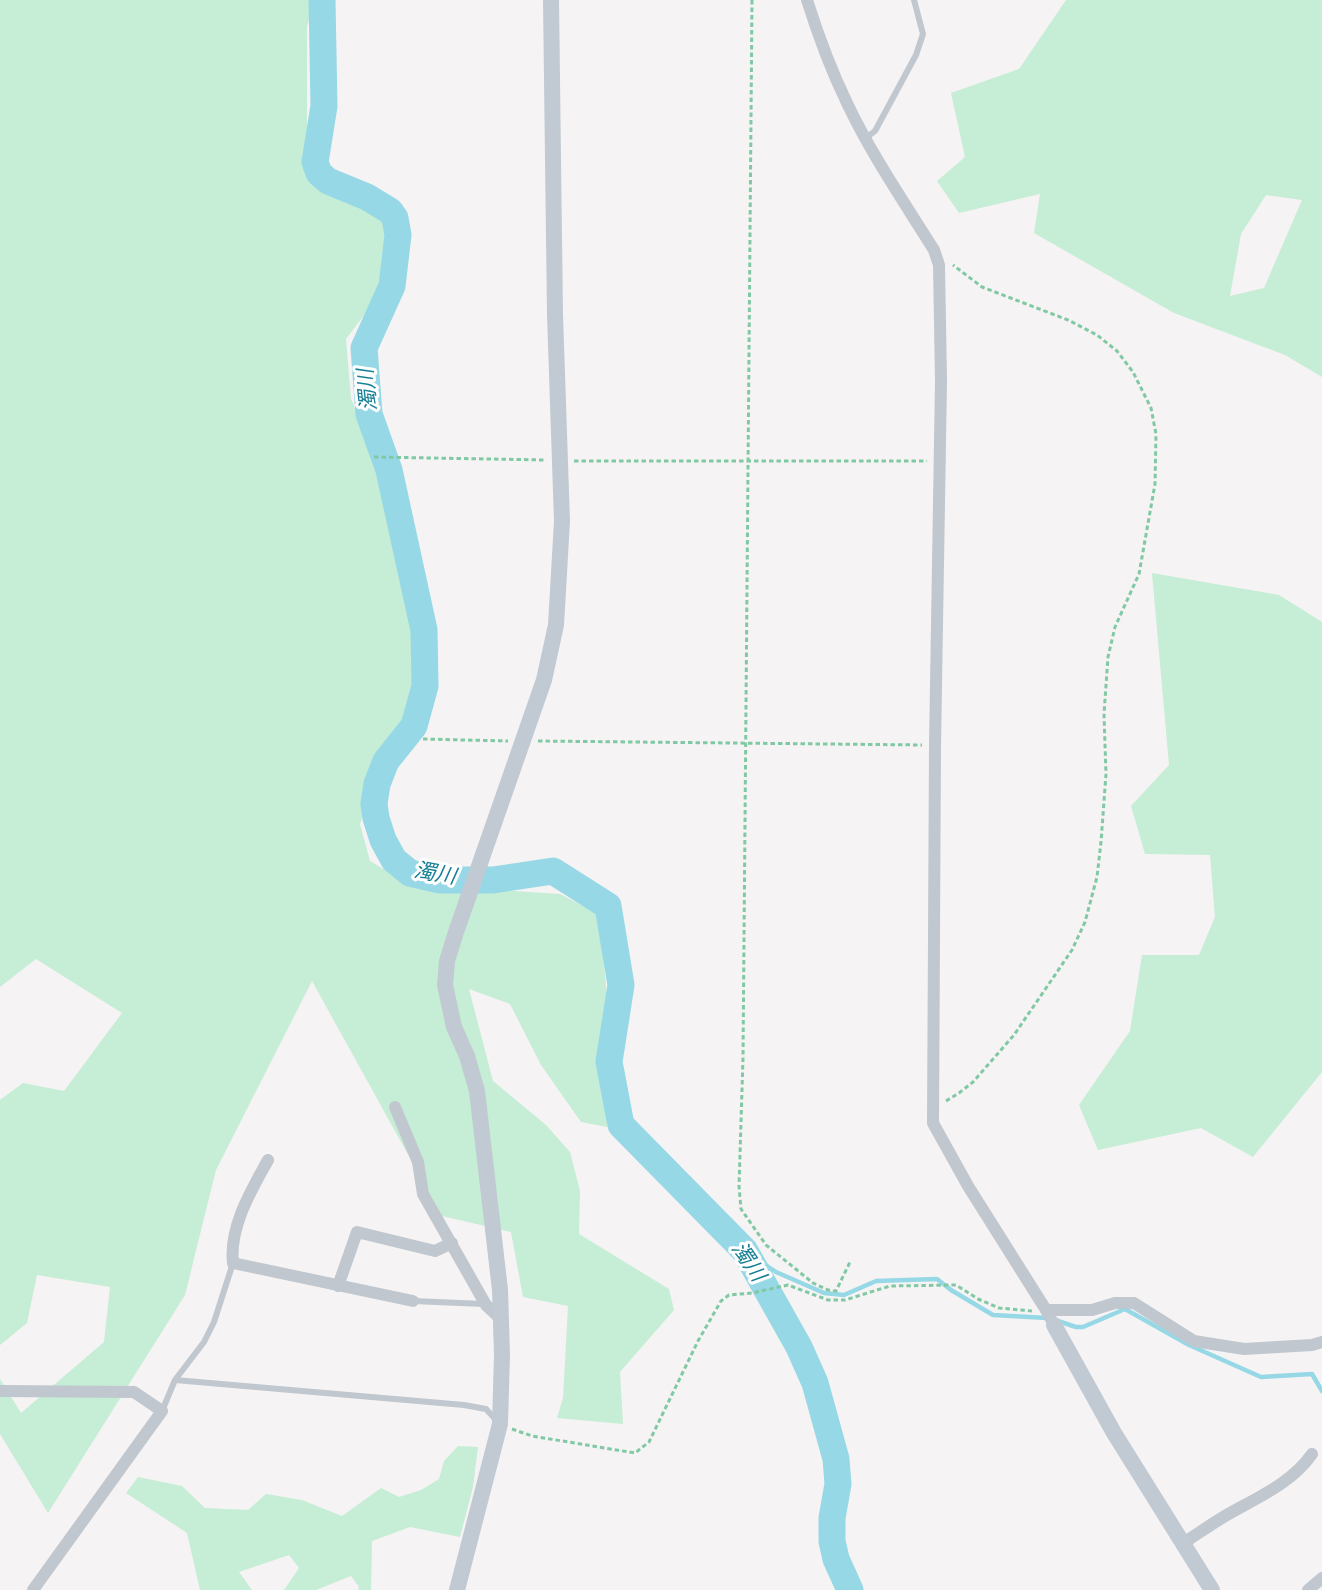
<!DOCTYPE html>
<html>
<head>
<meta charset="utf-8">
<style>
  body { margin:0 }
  canvas { display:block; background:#f5f3f3 }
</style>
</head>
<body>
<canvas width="1322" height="1590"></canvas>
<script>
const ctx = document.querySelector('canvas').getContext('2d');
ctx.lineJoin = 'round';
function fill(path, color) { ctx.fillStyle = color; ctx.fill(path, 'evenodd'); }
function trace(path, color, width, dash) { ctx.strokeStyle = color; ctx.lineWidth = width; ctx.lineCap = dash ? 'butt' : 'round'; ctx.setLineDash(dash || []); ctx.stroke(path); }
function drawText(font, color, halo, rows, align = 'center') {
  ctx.font = font + ' Cabin,"Noto Sans JP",sans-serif'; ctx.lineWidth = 6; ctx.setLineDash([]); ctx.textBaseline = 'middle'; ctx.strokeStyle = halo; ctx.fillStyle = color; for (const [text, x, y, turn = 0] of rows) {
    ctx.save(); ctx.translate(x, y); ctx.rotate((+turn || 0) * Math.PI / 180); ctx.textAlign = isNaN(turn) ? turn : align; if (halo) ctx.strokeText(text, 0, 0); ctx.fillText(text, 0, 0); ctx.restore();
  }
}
fill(new Path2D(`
  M0,0H314L307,27V170L327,190L357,201L383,215L390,222L393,239L387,285L346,339L351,399L382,471L421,630V686L410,724L383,756L360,824L370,861L409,884L560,894L599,914L607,996V1127L581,1122L541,1065L510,1004L469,989L493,1081L546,1125L570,1152L580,1191L579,1234L669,1289L674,1310L620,1372L623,1424L557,1418L563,1398L568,1306L523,1297L511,1232L442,1216L312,981L216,1170L185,1295L48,1513L0,1434V1379L21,1413L104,1342L110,1287L37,1275L27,1323L0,1345V1100L23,1083L64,1091L122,1013L36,959L0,987Z
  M1066,0H1322V377L1285,355L1174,313L1034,233L1040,194L959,213L937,181L965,157L951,93L1019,69ZM1266,195L1302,200L1264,288L1230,296L1241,234Z
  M1152,573L1279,595L1322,622V1072L1253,1157L1201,1128L1098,1150L1079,1105L1130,1031L1142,955H1199L1215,917L1210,855L1145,854L1131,806L1169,765Z
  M458,1446L478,1447L473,1487L460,1537L410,1527L372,1541L371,1590H358L359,1587L351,1576L316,1590H284L299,1568L289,1555L239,1572L252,1590H200L187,1533L126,1493L138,1477L182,1486L205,1508L248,1510L266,1494L302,1500L342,1516L381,1488L399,1497L421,1490L439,1479L444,1461Z`), '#c6edd5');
trace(new Path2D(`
  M745,1251L776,1272L824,1293L844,1295L876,1281L937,1279L951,1290L993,1315L1047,1318
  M1058,1321L1076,1327H1083L1125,1309L1189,1345L1261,1377L1312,1374L1322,1391`), '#97d8e7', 4.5);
trace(new Path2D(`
  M322,0L324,106L315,162L319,173L328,181L367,197L390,211L395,218L398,235L392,286L364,348L369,414L389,470L424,630L425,686L414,726L386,761L377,784L374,804L376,818L383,840L394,860L410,873L440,880H493L553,871L608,906L621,985L609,1062L621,1125L745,1251L799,1347L815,1383L836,1459L838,1484L832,1518V1541L836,1559L850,1590`), '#97d8e7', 27);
trace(new Path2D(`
  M752,0L743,1058L739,1186L741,1209L766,1245L813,1283L828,1290L836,1291L851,1260
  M374,457L546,460
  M574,461H927
  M423,739L508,741
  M538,741L922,745
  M946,1101L959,1093L973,1082L1014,1035L1072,950L1085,922L1097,877L1101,842L1106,774L1104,714L1108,657L1115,627L1139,574L1155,484L1156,434L1151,408L1133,372L1117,351L1097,335L1068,320L982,287L953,265
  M512,1429L532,1436L635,1453L649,1442L698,1341L721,1301L729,1295L752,1293L788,1285L828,1300H845L890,1286L956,1285L978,1299L999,1308L1032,1311`), '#81c9a4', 3, [4.5, 3]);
trace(new Path2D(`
  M866,138L875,131L916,55L923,34L914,0
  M413,1301L484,1304
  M175,1380L204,1342L214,1322L233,1263
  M162,1411L175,1380L464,1405L486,1409L496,1420`), '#c0c7ce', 6);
trace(new Path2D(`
  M807,0C818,35 831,70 847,103C871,154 904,202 934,250L939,265L941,381L935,746L933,1123L968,1186L1046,1310L1054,1325
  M395,1107L418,1162L423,1194L486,1305L502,1320
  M268,1160C251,1191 229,1227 233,1263L413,1301
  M338,1286L357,1232L435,1251L452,1243
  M1046,1310H1092L1115,1303H1134L1194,1341L1244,1349L1312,1345L1322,1342
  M0,1391L134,1392L162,1411L33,1590
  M1182,1544C1196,1535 1210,1525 1225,1516C1256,1498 1291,1484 1312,1454
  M1308,1590L1322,1578`), '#c0c7ce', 12);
trace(new Path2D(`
  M1054,1325L1114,1433L1212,1590
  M457,1590L500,1424L502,1355L500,1290L477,1091L467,1056L454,1027L445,985L447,961L456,932L544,680L556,625L562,521L555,315L551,0`), '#c1cad2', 16);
drawText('italic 21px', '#178097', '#fff', [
  ["濁川",368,390,-96],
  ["濁川",435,874,10],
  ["濁川",748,1262,56]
]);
</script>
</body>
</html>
